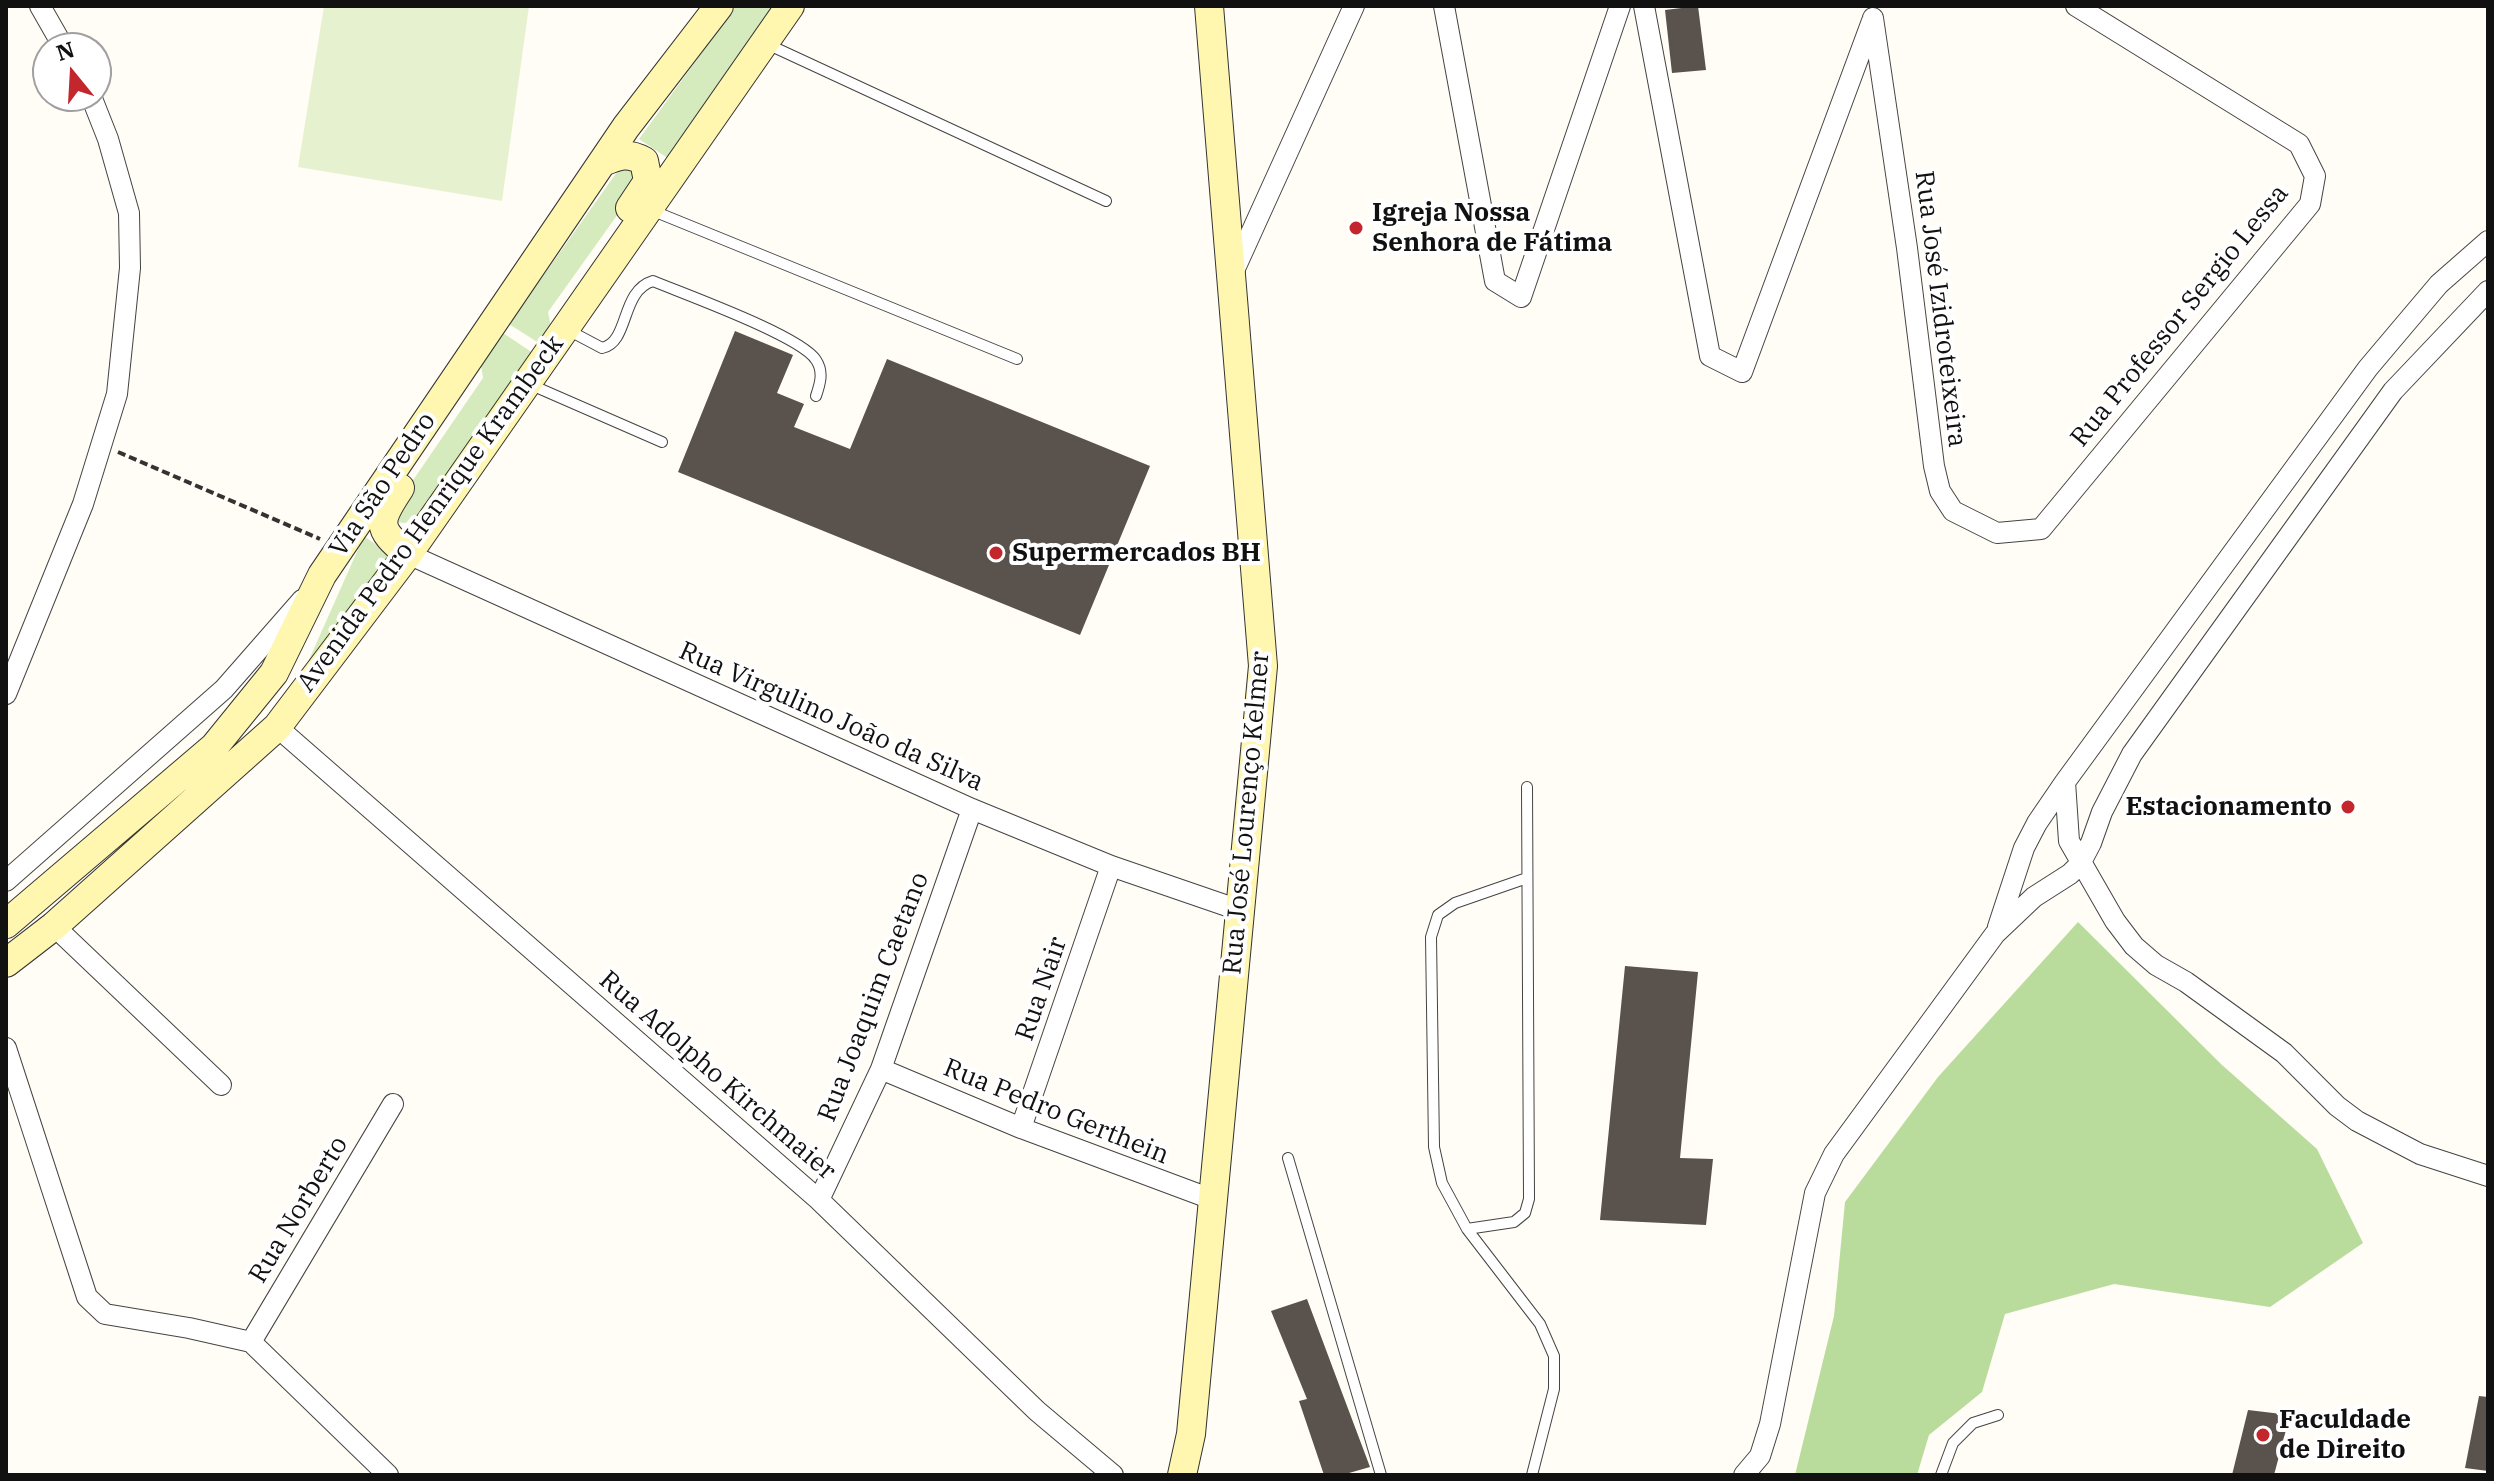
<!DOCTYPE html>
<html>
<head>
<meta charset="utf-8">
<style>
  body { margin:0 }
  #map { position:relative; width:2494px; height:1481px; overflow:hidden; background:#fffdf5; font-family:"IBM Plex Serif",serif }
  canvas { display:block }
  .frame { position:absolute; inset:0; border:8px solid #111; pointer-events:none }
  .north { position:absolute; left:32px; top:32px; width:80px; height:80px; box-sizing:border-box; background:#fff; border:2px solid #a0a0a0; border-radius:50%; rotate:342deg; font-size:22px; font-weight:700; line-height:32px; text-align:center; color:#111 }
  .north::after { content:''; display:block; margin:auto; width:28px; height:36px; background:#c4262e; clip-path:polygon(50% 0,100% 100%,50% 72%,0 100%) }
</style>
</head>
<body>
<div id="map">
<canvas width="2494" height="1481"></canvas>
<div class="frame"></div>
<div class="north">N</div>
</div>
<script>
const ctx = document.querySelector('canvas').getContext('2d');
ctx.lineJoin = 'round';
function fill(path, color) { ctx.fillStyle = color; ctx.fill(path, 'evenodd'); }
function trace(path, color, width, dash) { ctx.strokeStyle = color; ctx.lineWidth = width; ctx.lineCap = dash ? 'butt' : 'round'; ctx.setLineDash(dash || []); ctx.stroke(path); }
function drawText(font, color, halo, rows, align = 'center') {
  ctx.font = font + ' "IBM Plex Serif",serif'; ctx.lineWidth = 8; ctx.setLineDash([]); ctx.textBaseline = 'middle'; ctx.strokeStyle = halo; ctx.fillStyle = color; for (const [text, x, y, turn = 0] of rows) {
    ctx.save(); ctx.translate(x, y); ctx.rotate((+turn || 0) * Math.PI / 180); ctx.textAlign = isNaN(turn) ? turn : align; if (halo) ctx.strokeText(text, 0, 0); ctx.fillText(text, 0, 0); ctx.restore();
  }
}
fill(new Path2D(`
  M736,6H778L669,159L639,139Z
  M627,168L633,170L638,186L548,312L552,332L542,345L509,324L617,172Z
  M503,333L536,355L416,519L405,523L395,522L394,508L483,378L481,365Z
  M364,536L393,557L300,680Z`), '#d5ebbd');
fill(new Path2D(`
  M2078,922L2222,1065L2317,1149L2363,1243L2270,1307L2114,1284L2005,1314L1982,1392L1929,1435L1917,1475H1795L1834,1316L1845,1202L1938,1077Z`), '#b9dc9c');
fill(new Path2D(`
  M324,6H529L502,201L298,167Z`), '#e6f2cf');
fill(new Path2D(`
  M1698,6L1706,70L1672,73L1665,10Z
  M735,331L793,355L777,393L804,404L794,427L850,449L887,359L1150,466L1080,635L678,472Z
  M1625,966L1698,972L1680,1158L1713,1159L1706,1225L1600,1220Z
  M1307,1299L1341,1390L1370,1467L1342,1475H1324L1299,1401L1307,1399L1271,1311Z
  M2479,1396L2488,1397V1471L2465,1468Z
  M2248,1410L2290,1415L2274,1475H2232Z`), '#5a524d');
const lane = new Path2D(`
  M767,44L1106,201
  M651,210L1017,359
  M568,330L602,348C630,342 620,291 653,281C684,294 801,336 816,360C824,372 820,384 816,396
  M529,384L662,442
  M1527,878L1455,903L1438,915L1431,937L1434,1147L1442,1183L1467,1229L1540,1324L1554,1356V1389L1532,1475
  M1288,1158L1381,1475
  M1467,1229L1514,1222L1525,1213L1529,1199L1527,787
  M1941,1475L1953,1443L1973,1423L1998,1415`);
const street = new Path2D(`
  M40,6L64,48
  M1444,6L1495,281L1521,297L1620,6
  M1644,6L1710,356L1742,372L1872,21
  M1873,18L1907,248L1934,466L1940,491L1953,511L1997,533L2041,529L2310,204L2315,176L2299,144L2076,6
  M1232,275L1354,6
  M408,554L972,809L1111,866L1239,910
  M6,694L83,504L117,394L130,268L129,213L108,139L91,96
  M277,727L819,1200L1037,1411L1113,1475
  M2065,782L2069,841L2115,921L2134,946L2156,965L2186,982L2284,1053L2337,1106L2357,1121L2420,1154L2488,1176
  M6,881L224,689L302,600
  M54,926L221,1085
  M1998,927L2024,848L2037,823L2065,782L2368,368L2439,284L2488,241
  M6,1048L87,1297L105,1314L189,1328L251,1342L388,1475
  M881,1069L1021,1128L1214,1200
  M1021,1128L1111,866
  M819,1200L881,1069L972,809
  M251,1342L393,1104
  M1744,1475L1760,1456L1770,1424L1815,1193L1834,1154L1995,934L2034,897L2070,874L2080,864L2091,843L2102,812L2132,754L2393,391L2488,291`);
const secondary = new Path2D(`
  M603,162C619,155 628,152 644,161L648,181L630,208
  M400,488C378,521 375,528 408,554
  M6,924L214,747L274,673L322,575L626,127L719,6
  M6,963L54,926L277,727L408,554L790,6
  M1182,1475L1191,1434L1263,666L1209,6`);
trace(lane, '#444', 12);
trace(street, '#444', 22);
trace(secondary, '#333', 30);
trace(new Path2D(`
  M118,452L320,539`), '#333', 4, [8, 4]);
trace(lane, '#fff', 10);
trace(street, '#fff', 20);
trace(secondary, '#fff6b0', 28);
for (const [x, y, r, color] of [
  [1356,228,8,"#c4262e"],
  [996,553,8,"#c4262e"],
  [2348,807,8,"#c4262e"],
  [2263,1435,8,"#c4262e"]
]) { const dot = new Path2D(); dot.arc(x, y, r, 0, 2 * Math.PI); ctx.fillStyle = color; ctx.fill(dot); trace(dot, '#fff', 3); }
drawText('bold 26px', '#111', '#fff', [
  ["Igreja Nossa",1372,213],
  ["Senhora de Fátima",1372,243],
  ["Supermercados BH",1012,553],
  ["Estacionamento",2332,807,"right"],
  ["Faculdade",2279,1420],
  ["de Direito",2279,1450]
], 'left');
drawText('26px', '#111', '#fff', [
  ["Rua José Izidroteixeira",1940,309,83],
  ["Rua Professor Sergio Lessa",2180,316,-51],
  ["Via São Pedro",383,485,-56],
  ["Avenida Pedro Henrique Krambeck",431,514,-54],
  ["Rua Virgulino João da Silva",831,717,24],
  ["Rua José Lourenço Kelmer",1247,813,-85],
  ["Rua Nair",1042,989,-71],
  ["Rua Joaquim Caetano",874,997,-69],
  ["Rua Adolpho Kirchmaier",717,1076,41],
  ["Rua Pedro Gerthein",1056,1112,22],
  ["Rua Norberto",299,1210,-59]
]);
</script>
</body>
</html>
